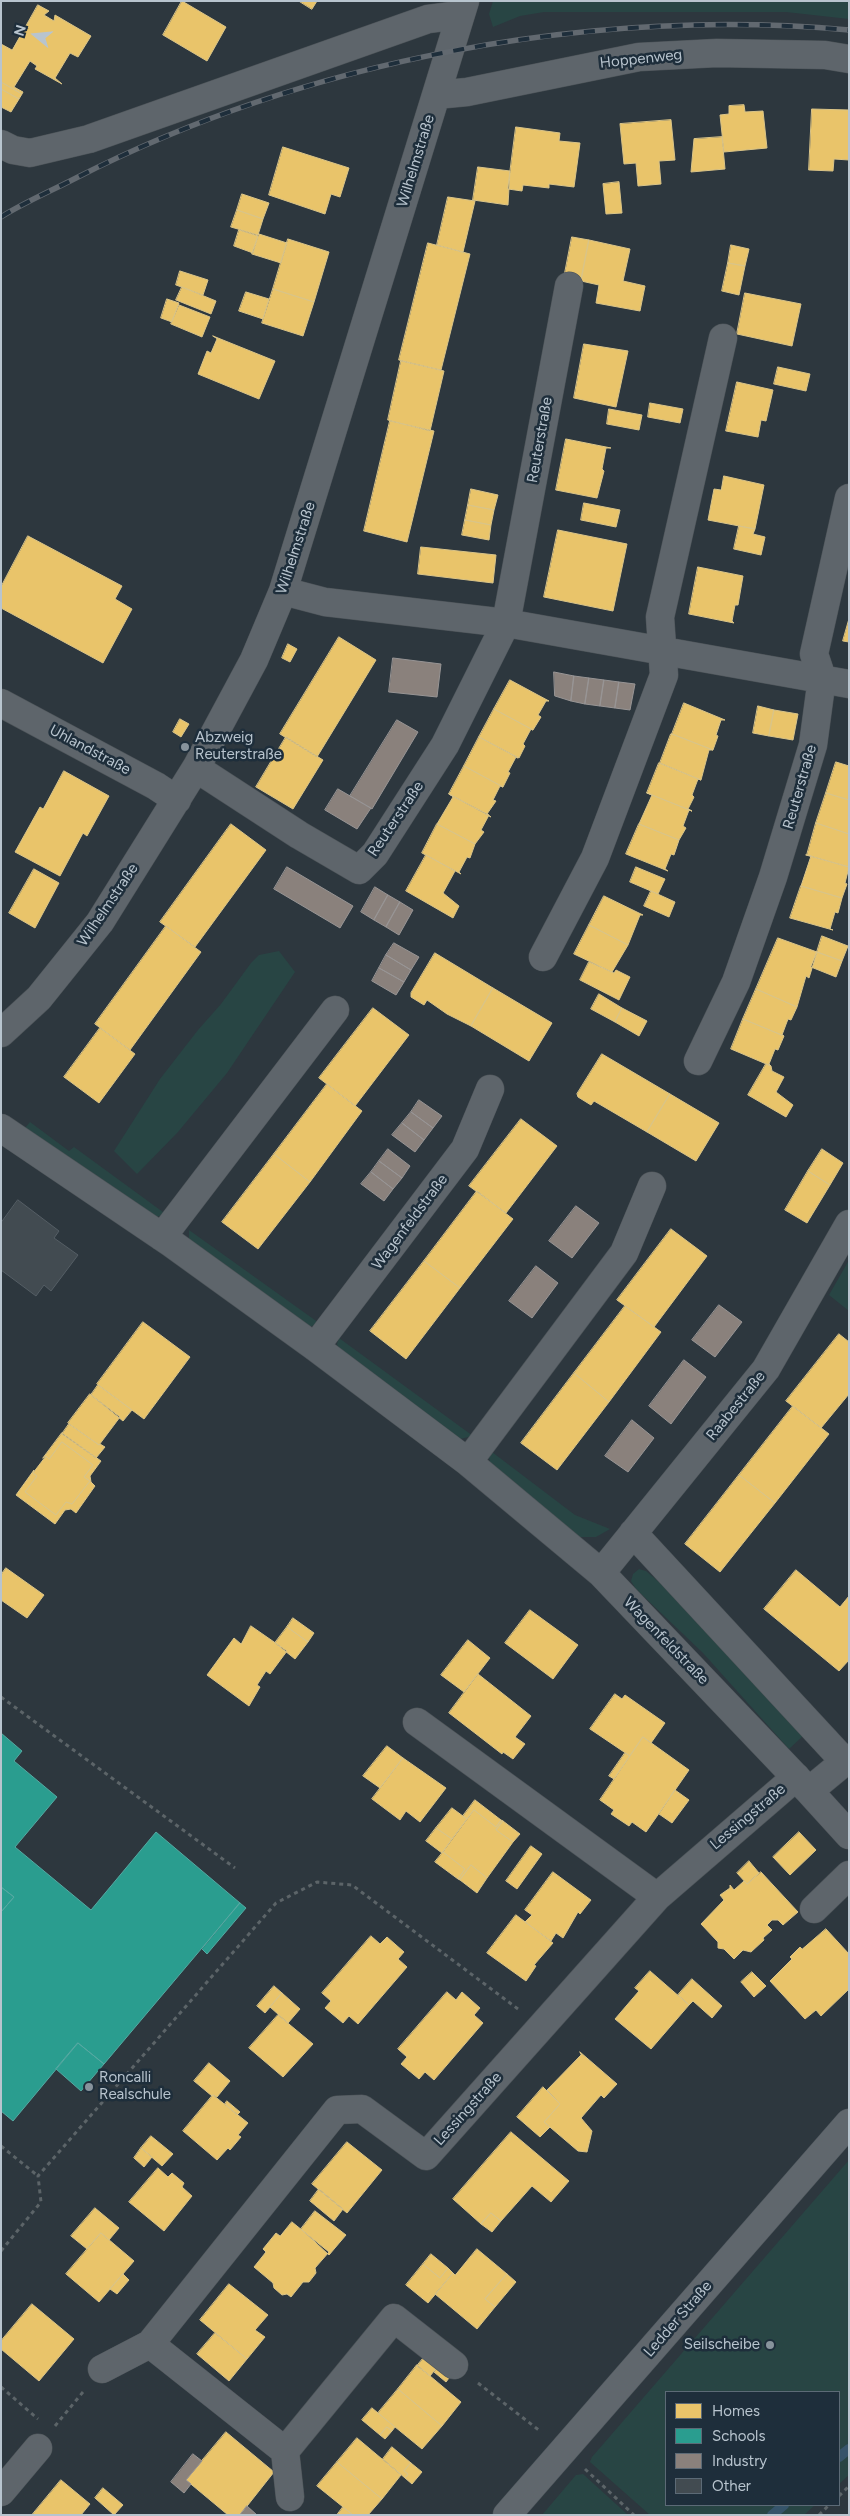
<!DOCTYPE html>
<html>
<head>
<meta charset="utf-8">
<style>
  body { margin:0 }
  #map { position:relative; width:850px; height:2516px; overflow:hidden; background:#2d373e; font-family:Figtree,sans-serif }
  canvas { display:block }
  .frame { position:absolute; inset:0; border:2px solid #b8c4ce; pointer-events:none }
  .legend { position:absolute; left:665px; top:2391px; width:175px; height:115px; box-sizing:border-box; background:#1e2e3b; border:1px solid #5c6a76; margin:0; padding:6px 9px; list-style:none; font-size:15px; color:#b8c4ce }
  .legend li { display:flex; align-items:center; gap:10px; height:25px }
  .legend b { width:25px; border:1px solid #5c6a76 }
  .north { position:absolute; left:10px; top:10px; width:50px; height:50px; -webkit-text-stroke:4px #1e2e3b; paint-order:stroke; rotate:287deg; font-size:14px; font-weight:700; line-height:20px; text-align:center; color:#b8c4ce }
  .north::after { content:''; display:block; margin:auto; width:18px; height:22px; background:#b8c4ce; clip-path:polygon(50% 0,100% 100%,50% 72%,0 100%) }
</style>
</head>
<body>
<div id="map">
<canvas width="850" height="2516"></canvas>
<div class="frame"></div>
<ul class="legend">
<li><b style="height:14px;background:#e9c46a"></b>Homes</li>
<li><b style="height:14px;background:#2a9d8f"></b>Schools</li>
<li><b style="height:14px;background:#8a817c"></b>Industry</li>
<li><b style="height:14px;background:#424b51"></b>Other</li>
</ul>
<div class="north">N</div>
</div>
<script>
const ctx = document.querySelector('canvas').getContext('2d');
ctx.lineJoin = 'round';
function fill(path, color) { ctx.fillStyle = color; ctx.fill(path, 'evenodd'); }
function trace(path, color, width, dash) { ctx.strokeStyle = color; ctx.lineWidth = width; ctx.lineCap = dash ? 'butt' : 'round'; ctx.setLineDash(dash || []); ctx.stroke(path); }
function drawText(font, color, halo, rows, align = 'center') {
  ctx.font = font + ' Figtree,sans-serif'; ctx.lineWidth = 5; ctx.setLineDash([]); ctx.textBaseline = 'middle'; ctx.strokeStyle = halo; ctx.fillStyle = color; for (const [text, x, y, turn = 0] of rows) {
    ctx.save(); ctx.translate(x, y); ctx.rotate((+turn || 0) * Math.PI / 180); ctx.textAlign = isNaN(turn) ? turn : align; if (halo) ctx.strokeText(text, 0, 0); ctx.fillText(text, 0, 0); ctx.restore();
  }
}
fill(new Path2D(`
  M493,1H849V19L786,12H544L520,16L493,27L489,14Z
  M279,951L295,972L227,1073L178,1132L137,1174L114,1151L160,1079L198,1030L221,1004L251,963L259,955Z
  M30,1122L69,1151L74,1147L167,1215L154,1217L25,1128Z
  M189,1230L319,1323L312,1326H303L189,1241Z
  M849,1260V1311L829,1295Z
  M339,1338L473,1436L460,1439L340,1352L337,1344Z
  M492,1452L575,1515L610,1529L596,1537H579L491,1467L489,1457Z
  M639,1569L646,1571L692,1610L805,1734L789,1749L703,1653L636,1589L631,1581L633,1574Z
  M849,2160V2475L839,2484V2392H666V2505H815L804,2515H650L590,2462L592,2457Z
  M583,2474L628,2515H542L576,2475Z`), '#284544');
const homes = new Path2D(`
  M182,1L226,27L207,61L163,35Z
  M299,1H317L312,9Z
  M38,5L49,11L44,15L54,21L55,15L91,36L78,57L70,53L55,78L62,84L35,69L37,66L30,61L14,87L23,92L22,94L1,82V44L12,50Z
  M1,82L22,94L19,99L1,89Z
  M1,89L19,99L11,112L1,107Z
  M744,105L745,112L763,111L767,148L724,152L720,115L729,114V106Z
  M812,109L849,110V160L834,159L833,171L809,170Z
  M671,120L675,160L659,161L661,184L638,186L636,163L624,164L620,124Z
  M516,127L560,133L559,141L580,143L574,187L549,184V188L523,185L522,191L508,189Z
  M722,137L725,169L691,172L694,139Z
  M283,147L349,168L340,197L331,194L325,214L269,195Z
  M478,167L510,171L508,205L473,200Z
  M619,182L622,213L606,214L603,184Z
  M242,194L269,203L263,219L237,210Z
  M448,197L475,201L463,252L437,245Z
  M237,210L263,219L258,235L231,227Z
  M239,230L258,236L253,253L234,246Z
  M259,234L287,243L281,263L252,254Z
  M572,237L589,240L581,281L564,278Z
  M288,239L329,252L314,302L273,289Z
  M589,240L630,249L623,281L645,286L640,311L596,303L599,285L581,281Z
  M428,243L470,254L441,370L399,360Z
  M731,245L749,249L745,266L728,263Z
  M728,263L745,266L739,295L722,291Z
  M180,271L208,280L203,295L176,285Z
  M182,287L216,301L211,314L176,300Z
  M273,289L314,302L303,336L262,323Z
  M246,292L269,299L263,319L239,311Z
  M745,293L801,304L792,346L737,334Z
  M167,299L179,303L172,322L161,318Z
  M179,305L210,317L202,337L171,324Z
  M213,336L275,361L259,399L198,374L207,351L211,353L217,339Z
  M584,344L628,351L616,407L574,398Z
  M401,361L444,371L430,431L388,420Z
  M778,367L810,374L806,391L774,384Z
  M737,382L773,390L766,421L761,420L758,437L726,431Z
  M650,403L683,409L680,423L648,417Z
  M609,409L642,415L639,430L607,424Z
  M390,421L434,431L407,542L364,531Z
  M566,439L611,448H606L602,469L604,471L597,498L556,490Z
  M724,476L764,485L755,529L708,520L714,489L721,490Z
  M471,489L498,495L494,510L468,505Z
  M584,503L620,510L616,527L581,520Z
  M468,505L494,510L491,525L465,520Z
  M465,520L491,525L489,540L462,535Z
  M739,526L755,529L753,534L765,537L761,555L734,549Z
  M558,530L627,544L613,611L544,597Z
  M28,536L122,586L115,599L132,609L103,663L1,608V587Z
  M421,547L496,555L493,583L418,574Z
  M698,567L743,576L738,605H735L732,621L734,623L689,614Z
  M849,619V642L843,641Z
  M339,637L376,660L317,757L280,734Z
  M288,644L297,649L290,662L282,658Z
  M510,680L549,701H546L538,715L541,717L533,730L494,709Z
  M684,703L725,720H721L716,735L718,736L713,750L672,734Z
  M758,706L774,710L769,736L753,733Z
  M494,709L533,730L531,729L523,744L525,746L519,758L479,737Z
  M774,710L798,714L793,740L769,736Z
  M180,719L189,724L181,737L173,732Z
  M671,734H672L713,750H709L701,780L660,763Z
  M286,737L323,760L293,809L256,787Z
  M479,737L518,758L516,757L508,772L510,773L503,787L464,766Z
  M836,762L849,766V800L826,793Z
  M659,763L701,780L698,779L692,795L694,797L688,809L692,811L647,793Z
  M464,766L503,787L500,786L493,800L496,801L487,814L491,817L449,794Z
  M64,771L109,796L87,836L83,833L60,876L15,852L40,807L43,809Z
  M647,793L692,811L689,810L683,826L686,828L679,840L639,824L652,795Z
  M826,793L849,800V834L816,823Z
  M449,794L489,815L481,830L484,832L475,844L437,824L453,797Z
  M816,823L849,834V867L807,855Z
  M231,824L266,850L195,947L160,922Z
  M437,824L475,844L470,858L467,857L459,872L461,874L422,853Z
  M639,824L679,840L674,855L671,854L665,869L668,871L626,854Z
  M426,855L455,871L443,893L459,906L453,918L406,891Z
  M806,855L849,867L845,883L847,884L842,898L801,886L811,856Z
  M636,867L665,879L658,894L630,882Z
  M34,869L59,883L35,928L9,913Z
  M801,886L842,898L838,913L835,912L830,929L833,930L790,918Z
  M651,891L675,902L669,917L644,906Z
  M604,896L643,915H640L628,945L589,925Z
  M589,925L628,945L612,972L574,954Z
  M166,926L201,952L130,1050L95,1024Z
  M822,936L848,946L842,961L817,952Z
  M778,938L817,952L809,978L806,976L797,1007L756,989Z
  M817,952L842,961L836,977L811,967Z
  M435,953L493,988L471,1026L447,1014L427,1000L424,1005L411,997V993Z
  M589,962L614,973L616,970L630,977L619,1000L580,980Z
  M493,988L552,1023L529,1061L471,1026Z
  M756,989L797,1007L791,1020L788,1019L782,1035L784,1036L743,1019Z
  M599,994L622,1008L615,1022L591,1009Z
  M373,1008L409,1035L355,1106L319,1078Z
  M622,1008L647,1021L639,1036L615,1022Z
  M743,1019L784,1036L778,1050L775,1049L769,1064L771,1066L731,1049Z
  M100,1028L135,1054L99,1103L64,1077Z
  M602,1054L670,1094L647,1132L594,1101L591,1105L578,1097L577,1094Z
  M766,1064L771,1066L772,1071L784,1077L776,1092L793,1105L786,1117L748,1095Z
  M327,1084L362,1111L310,1182L274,1154Z
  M670,1094L719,1123L696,1161L647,1132Z
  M521,1119L557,1146L506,1213L469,1186Z
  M822,1149L843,1163L830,1185L808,1171Z
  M274,1154L310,1182L258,1249L222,1222Z
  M808,1171L830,1185L807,1223L785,1210Z
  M477,1191L513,1219L460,1288L424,1261Z
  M671,1229L707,1256L654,1327L617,1300Z
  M424,1261L460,1288L406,1359L370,1331Z
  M625,1306L661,1332L609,1402L574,1373Z
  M143,1322L190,1357L144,1419L97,1384Z
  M839,1334L849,1342V1394L821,1428L786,1401Z
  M574,1373L609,1402L557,1470L521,1443Z
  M98,1385L132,1410L123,1421L91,1395Z
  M90,1394L120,1417L99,1445L68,1423Z
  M793,1406L829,1434L775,1503L739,1475Z
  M69,1424L99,1445L100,1444L105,1447L96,1458L62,1434Z
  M62,1433L101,1461L90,1476L91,1482L95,1486L76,1513L71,1509L65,1510L55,1524L16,1495L34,1470L33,1473L37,1476L25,1492L56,1515L66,1502L72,1504L90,1481L84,1477L93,1465L62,1442L49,1459L46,1456L43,1458Z
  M62,1442L93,1465L84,1477L90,1481L72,1504L66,1502L56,1515L25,1492L37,1476L33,1473L46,1456L49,1459Z
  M739,1475L775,1503L720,1572L685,1544Z
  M6,1568L44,1595L27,1618L1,1600V1575Z
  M796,1570L840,1607L849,1596V1660L839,1671L764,1609Z
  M530,1610L578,1645L553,1679L505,1643Z
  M293,1618L314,1633L308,1642L287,1627Z
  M251,1626L287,1651L270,1674L266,1671L257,1685L260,1687L249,1706L207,1675L234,1638L241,1644Z
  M287,1627L308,1642L295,1659L275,1643Z
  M468,1640L490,1658L464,1692L441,1675Z
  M478,1674L531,1716L515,1737L525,1744L513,1759L503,1752L502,1754L449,1713Z
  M615,1694L622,1699L625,1695L665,1723L651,1743L643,1737L630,1756L590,1729Z
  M643,1737L689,1770L646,1832L632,1822L629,1826L611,1814L614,1810L600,1800Z
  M387,1746L403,1758L380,1788L363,1776Z
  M625,1753L630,1756L614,1779L609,1776Z
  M403,1758L446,1788L420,1822L406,1811L400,1820L372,1799Z
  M675,1790L689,1800L672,1823L659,1814Z
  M475,1800L501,1820L496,1827L474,1810L467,1819L463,1816Z
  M452,1808L467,1819L452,1839L436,1828Z
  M474,1810L496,1827L501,1820L503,1821L496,1830L513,1842L487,1878L471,1865L460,1880L458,1879L465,1869L443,1852Z
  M503,1821L520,1834L513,1842L496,1830Z
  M436,1828L452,1839L442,1853L426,1841Z
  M799,1832L816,1850L790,1875L773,1857Z
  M531,1846L542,1854L517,1889L506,1881Z
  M443,1852L465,1869L458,1879L435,1862Z
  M749,1861L759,1873L747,1884L737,1873Z
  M471,1865L487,1878L477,1893L460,1880Z
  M553,1872L591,1900L580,1914L578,1912L563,1938L556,1933L551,1941L525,1922L532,1915L525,1910Z
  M761,1872L798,1912L783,1925L778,1920H772L767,1925L772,1930L763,1938L764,1940L751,1952L743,1950L734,1959L724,1949L718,1948V1942L701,1924L724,1900L720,1895L730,1888V1885L734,1890L744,1881L747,1884Z
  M516,1915L553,1943L534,1965L536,1966L526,1981L487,1953Z
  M826,1929L849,1954V1989L821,2016L816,2010L805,2019L770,1981L792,1959L790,1957L800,1947L802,1949Z
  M371,1936L380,1944L387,1937L404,1952L398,1959L407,1967L358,2024L349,2016L343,2023L325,2008L331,2001L322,1993Z
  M650,1971L689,2005L651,2049L615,2019L639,1991L635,1988Z
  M752,1972L766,1986L754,1997L741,1982Z
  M692,1979L722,2006L712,2018L693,2001L689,2005L678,1995Z
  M274,1986L282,1993L265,2013L257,2006Z
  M447,1992L456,2000L462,1992L480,2008L474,2015L483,2023L434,2080L425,2072L419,2079L401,2064L407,2057L398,2049Z
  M282,1993L300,2009L288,2023L270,2007Z
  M278,2015L313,2044L283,2077L249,2048Z
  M580,2052L617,2084L604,2098L601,2095L581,2118L592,2131L587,2152L578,2151L544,2122L560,2104L547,2090L581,2055Z
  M209,2063L230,2081L217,2097L213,2095L212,2096L194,2081Z
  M543,2087L560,2104L544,2122L550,2127L540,2137L517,2117Z
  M213,2095L248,2123L238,2135L241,2137L230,2150L228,2148L217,2160L183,2131Z
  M227,2101L240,2112L237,2115L225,2104Z
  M511,2132L569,2181L551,2202L532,2186L501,2221L491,2213L481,2224L453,2199Z
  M151,2136L173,2154L162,2166L141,2148Z
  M347,2142L382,2170L347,2213L312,2184Z
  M141,2148L152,2157L144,2167L134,2158Z
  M158,2168L168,2177L172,2173L184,2183L182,2187L192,2196L164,2231L129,2202Z
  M319,2189L343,2209L334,2221L310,2201Z
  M95,2208L119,2228L109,2240L101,2233L87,2249L71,2236Z
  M315,2211L346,2235L329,2255L301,2229Z
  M491,2213L501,2221L492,2232L481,2224Z
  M292,2222L329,2252L315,2268L316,2273L309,2282H303L291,2297L287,2294L282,2295L274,2288L273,2283L254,2267L266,2252L263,2249L276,2233L280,2236Z
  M101,2233L134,2261L99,2302L66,2274Z
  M477,2249L507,2274L485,2299L495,2307L477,2329L435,2294L453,2273L455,2275Z
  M431,2254L448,2268L440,2278L423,2264Z
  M423,2264L440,2278L448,2268L453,2273L428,2303L406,2285Z
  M123,2274L129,2280L117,2294L110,2289Z
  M507,2274L516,2282L495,2307L485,2299Z
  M229,2284L268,2315L255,2330L265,2337L247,2359L200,2320Z
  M32,2304L74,2339L39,2381L1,2349V2341Z
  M215,2333L247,2359L229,2381L197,2354Z
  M425,2356L439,2365L430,2376L417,2366Z
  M417,2365L461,2402L442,2426L398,2389Z
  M439,2365L452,2374L446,2382L434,2372Z
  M398,2389L442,2426L422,2449L378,2413Z
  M372,2408L395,2427L392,2431L387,2427L380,2435L362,2420Z
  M387,2427L392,2431L385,2439L380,2435Z
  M226,2432L274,2472L240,2515H228L186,2480Z
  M357,2438L401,2475L382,2499L337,2462Z
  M392,2447L411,2463L404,2471L408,2474L405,2478L383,2459Z
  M337,2462L382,2499L368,2515H353L317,2486Z
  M411,2463L422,2472L412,2484L405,2478L408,2474L404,2471Z
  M61,2480L90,2504L81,2515H32Z
  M103,2488L123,2505L114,2515L95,2498Z
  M343,2507L353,2515H337Z`);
fill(homes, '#e9c46a');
trace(homes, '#dac488', 1);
const schools = new Path2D(`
  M1,1733L22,1751L14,1761L57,1797L15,1847L91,1910L156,1832L240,1903L104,2064L78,2043L13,2121L1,2111V1912L14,1897L1,1887Z
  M1,1887L14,1897L1,1912Z
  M240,1903L246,1908L207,1954L202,1949Z
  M78,2043L104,2064L81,2091L56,2069Z`);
fill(schools, '#2a9d8f');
trace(schools, '#55a9a2', 1);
const industry = new Path2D(`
  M393,658L441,664L437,697L389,692Z
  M554,672L574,676L571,701L555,696Z
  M574,676L589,678L585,704L571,701Z
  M589,678L604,680L600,706L585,704Z
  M604,680L619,682L615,708L600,706Z
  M619,682L635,684L630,710L615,708Z
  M397,720L418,732L372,809L350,796Z
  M338,789L371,808L357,829L325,810Z
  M287,867L353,906L340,928L274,889Z
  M375,887L388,895L374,920L361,912Z
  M388,895L400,902L386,927L374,920Z
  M400,902L413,910L399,935L386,927Z
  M394,943L419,957L411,970L386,955Z
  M386,955L411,970L404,982L379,968Z
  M379,968L404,982L396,995L372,981Z
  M419,1100L442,1116L433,1128L411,1112Z
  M411,1112L433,1128L424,1140L402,1123Z
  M402,1123L424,1140L415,1152L392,1135Z
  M388,1149L410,1166L402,1178L379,1161Z
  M379,1161L402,1178L393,1189L371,1172Z
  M371,1172L393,1189L384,1201L361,1184Z
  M576,1206L599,1223L572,1258L549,1241Z
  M536,1266L558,1283L532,1318L509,1301Z
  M719,1305L742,1322L715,1357L692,1340Z
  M684,1360L706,1377L671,1424L649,1406Z
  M632,1420L654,1438L628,1472L605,1456Z
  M193,2454L202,2461L186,2480L191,2484L184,2493L171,2482Z
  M247,2506L257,2515H240Z`);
fill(industry, '#8a817c');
trace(industry, '#989595', 1);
trace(new Path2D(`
  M839,2457L849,2449
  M772,2515L784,2505`), '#36546a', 10);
const building = new Path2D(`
  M18,1200L59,1231L54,1238L78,1255L51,1291L44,1285L36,1296L1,1270V1223Z`);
fill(building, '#424b51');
trace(building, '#555e65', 1);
const minor = new Path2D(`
  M436,95L467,92L639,57L717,53L825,55L849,59
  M1,144L13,150L30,153L89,139L428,19L460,15
  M283,591L325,602L506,623L849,684
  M1,703L156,786L177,800
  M196,768L299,835L359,870L375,854L445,745L506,623L569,286
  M543,957L595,858L664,675L660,617L723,338
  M1,1033L39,998L100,922L196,768L254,660L283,591L465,1
  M698,1061L736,982L773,877L813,745L822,678L814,654L849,498
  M1,1128L171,1243L315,1347L468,1462L601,1573L809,1791L849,1835
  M162,1237L335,1010
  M315,1347L465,1149L490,1089
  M468,1462L624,1253L652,1186
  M633,1533L845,1762
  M601,1573L766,1369L849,1224
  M417,1722L657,1897
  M809,1791L849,1758
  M814,1909L849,1875
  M454,2365L394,2318L285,2451L150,2344L337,2110L362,2109L426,2156L657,1897L796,1777
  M102,2369L150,2344
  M285,2451L290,2497
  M1,2492L38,2448`);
const major = new Path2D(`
  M507,2515L849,2123`);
trace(minor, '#4c5358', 29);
trace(major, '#4b545a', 29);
trace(new Path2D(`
  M1,1697L235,1868
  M1,2146L38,2176
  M1,2251L41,2202L38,2176L276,1903L317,1882L352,1885L518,2009
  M478,2383L540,2431
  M1,2387L38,2419
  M55,2426L83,2392
  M585,2469L634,2515
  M839,2496L849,2486
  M819,2515L829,2505`), '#5c6468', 3, [4, 4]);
trace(minor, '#5e656b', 28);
trace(major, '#60676d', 28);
const rail = new Path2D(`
  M1,217C25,202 51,191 76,178C307,60 590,7 849,30`);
trace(rail, '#626970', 5.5);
trace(rail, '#1e2e3b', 4, [11]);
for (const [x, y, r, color] of [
  [185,747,5,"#87939c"],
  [89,2087,5,"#87939c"],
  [770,2345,5,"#87939c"]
]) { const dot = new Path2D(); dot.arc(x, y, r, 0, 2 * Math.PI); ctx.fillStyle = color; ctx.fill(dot); trace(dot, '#1e2e3b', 2); }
drawText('15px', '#b8c4ce', '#1e2e3b', [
  ["Hoppenweg",641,59,-6],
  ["Wilhelmstraße",416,161,-73],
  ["Reuterstraße",540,440,-80],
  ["Wilhelmstraße",296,548,-72],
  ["Uhlandstraße",90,750,28],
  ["Reuterstraße",800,787,-74],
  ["Reuterstraße",396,819,-56],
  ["Wilhelmstraße",108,905,-56],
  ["Wagenfeldstraße",410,1222,-53],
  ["Raabestraße",736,1406,-51],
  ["Wagenfeldstraße",666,1641,46],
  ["Lessingstraße",748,1817,-40],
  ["Lessingstraße",468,2109,-48],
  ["Ledder Straße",678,2319,-49]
]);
drawText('15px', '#b8c4ce', '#1e2e3b', [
  ["Abzweig",195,738],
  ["Reuterstraße",195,755],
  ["Roncalli",99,2078],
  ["Realschule",99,2095],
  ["Seilscheibe",760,2345,"right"]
], 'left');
</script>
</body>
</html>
